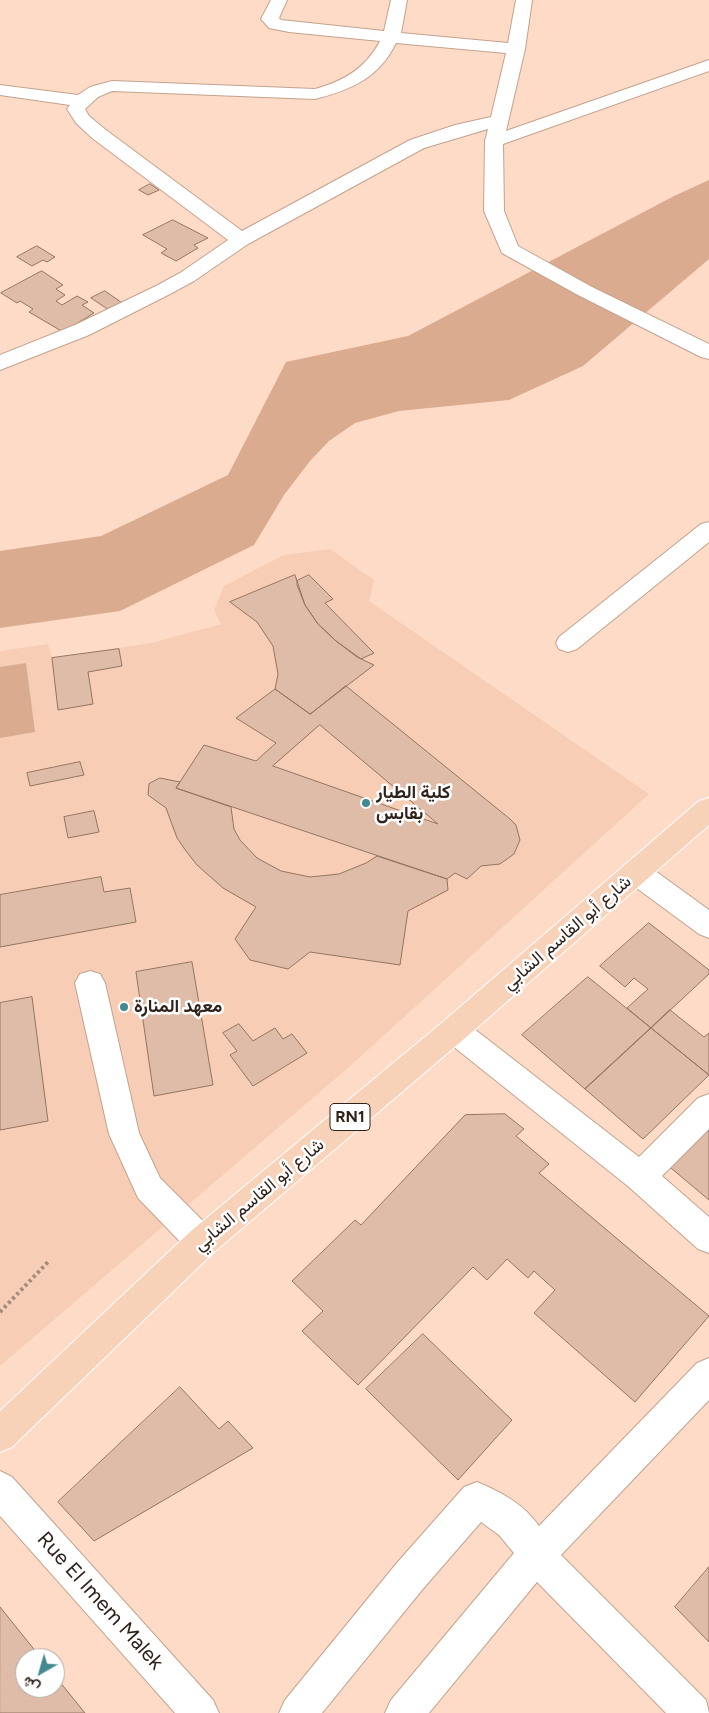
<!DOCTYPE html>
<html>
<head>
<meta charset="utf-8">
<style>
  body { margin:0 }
  #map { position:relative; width:709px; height:1713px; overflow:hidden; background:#fedbc6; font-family:Figtree,Vazirmatn,sans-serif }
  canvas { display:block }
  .north { position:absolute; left:15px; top:1648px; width:50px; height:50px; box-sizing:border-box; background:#fff; border:1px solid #aca7a4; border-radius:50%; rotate:218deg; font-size:14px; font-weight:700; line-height:20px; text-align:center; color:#2f221b }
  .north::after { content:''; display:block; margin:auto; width:18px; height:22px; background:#428a8f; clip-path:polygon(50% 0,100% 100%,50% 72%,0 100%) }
</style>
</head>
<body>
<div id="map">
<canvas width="709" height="1713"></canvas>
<div class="north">ش</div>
</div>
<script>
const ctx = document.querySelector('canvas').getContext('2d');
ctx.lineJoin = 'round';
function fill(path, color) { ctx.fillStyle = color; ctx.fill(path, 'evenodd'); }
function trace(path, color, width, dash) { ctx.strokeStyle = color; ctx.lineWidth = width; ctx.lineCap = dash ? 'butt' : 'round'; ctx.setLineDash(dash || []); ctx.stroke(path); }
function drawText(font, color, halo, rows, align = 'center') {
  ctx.font = font + ' Figtree,Vazirmatn,sans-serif'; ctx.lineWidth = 5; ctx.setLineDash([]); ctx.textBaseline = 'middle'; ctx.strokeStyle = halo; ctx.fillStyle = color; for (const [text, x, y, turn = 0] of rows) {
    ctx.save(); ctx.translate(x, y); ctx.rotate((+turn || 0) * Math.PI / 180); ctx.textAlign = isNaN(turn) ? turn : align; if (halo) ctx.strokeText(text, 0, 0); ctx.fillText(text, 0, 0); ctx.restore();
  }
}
fill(new Path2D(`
  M330,549L374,580L369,601L649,794L349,1067L0,1366V651L48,644L52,658L151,643L221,624L214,610L224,586L284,555Z`), '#f7ceb5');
fill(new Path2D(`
  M709,180V259L583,366L509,400L399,411L355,423L329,441L310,461L284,495L254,545L120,611L0,628V551L101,536L228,475L286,362L408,336L674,196Z
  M26,663L35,732L0,738V667Z`), '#dbab8f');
const building = new Path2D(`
  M150,184L159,190L148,195L139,190Z
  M173,220L208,238L194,245L198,248L176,261L161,253L167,249L143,235Z
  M37,246L55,257L47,262L43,260L32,266L17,257Z
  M42,271L63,285L56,289L65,295L56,301L62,305L77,296L88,302L82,305L94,313L63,332L29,312L33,309L20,301L17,303L1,293Z
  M105,291L128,307L115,314L91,298Z
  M295,575L305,605L318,624L336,641L357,657L374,665L310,714L275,689L278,674L273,646L257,622L230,602Z
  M309,575L333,599L325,603L374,653L361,659L336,641L318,624L305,605L297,585V581Z
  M119,649L122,666L88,672L93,704L58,710L52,658Z
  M346,686L510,819L516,825L520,840L514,854L500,864L481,866L467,879L455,873L447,879L176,788L204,745L256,761L276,743L236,718L275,689L310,714ZM320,725L438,824L273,766Z
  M80,762L84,775L30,786L27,773Z
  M160,778L180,782L176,788L231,807L234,829L240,840L257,858L281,871L310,877L339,874L366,863L377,856L447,879L448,890L408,911L400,965L310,952L288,969L250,960L235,939L256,907L223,888L197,865L186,851L177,838L166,808L148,795L149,784Z
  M94,811L99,832L68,838L64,817Z
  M101,877L104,892L130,888L136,922L0,947V895Z
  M649,923L709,970V974L651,1028L627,1008L648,989L634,978L625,987L600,966Z
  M192,962L213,1085L154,1096L136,972Z
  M588,977L651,1028L585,1089L522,1035Z
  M32,997L48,1121L0,1130V1003Z
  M670,1010L704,1037L709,1033V1075L651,1028Z
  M239,1024L253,1041L275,1028L283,1039L292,1034L307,1053L253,1086L230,1055L237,1051L223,1033Z
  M651,1028L709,1075L643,1139L585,1089Z
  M505,1114L524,1129L516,1136L549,1164L539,1173L709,1316L635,1402L534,1313L555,1290L534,1271L528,1278L507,1259L487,1280L473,1267L358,1385L302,1331L323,1311L292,1281L355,1220L361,1225L465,1115Z
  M709,1130V1200L671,1168Z
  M423,1334L512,1420L458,1480L366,1389Z
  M180,1387L219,1429L228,1421L253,1448L94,1541L58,1502Z
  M709,1567V1642L675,1607Z
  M0,1607L41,1658H25V1688H55V1676L85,1713H0Z`);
fill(building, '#debca8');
trace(building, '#947562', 1);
const minor = new Path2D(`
  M271,0H287L279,18L281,20L384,31L391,0H407L401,33L508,43L516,0H532L525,49L506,131L709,60V71L503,144L504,211L518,246L592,287L709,344V359L701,357L578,295L502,253L484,211L485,141L488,129L424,148L248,244L194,281L170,294L89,335L0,370V355L75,325L156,286L180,273L228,240L92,138L76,123L67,109L70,105L0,95V85L78,95L90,87L112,81L315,89C344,81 366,68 380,41L289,32L269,28L261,19ZM396,43L506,53L491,117L455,125L410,140L242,231L106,130L89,116L85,109L98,97L112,91L315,99C351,90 379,78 396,43Z
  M709,522V542L577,649L568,652L559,649L556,643L559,637L701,524Z
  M637,862L647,865L709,910V938L699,934L627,881L623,873L627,865Z
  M90,971L100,974L105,983L139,1133L160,1178L213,1231L218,1242L213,1253L202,1257L191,1253L138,1198L109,1134L75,983L80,974Z
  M454,1017L464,1021L639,1157L698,1098L709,1094V1129L662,1176L709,1217V1253L698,1249L629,1187L444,1039L439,1030L444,1021Z
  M709,1358V1400L561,1555L706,1700L709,1713H666L537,1582L429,1713H385L391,1700L514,1553L499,1535L481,1522L422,1590L322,1713H279L285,1700L396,1564L464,1487L477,1482C501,1492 524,1504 539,1526L697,1363Z
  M0,1471L12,1477L213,1700L219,1713H175L0,1516Z`);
const major = new Path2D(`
  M709,798V825L464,1039L213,1253L12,1447L0,1452V1411L191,1231L444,1021L699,801Z`);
trace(minor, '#c3a28e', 2);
trace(major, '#fff', 2);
trace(new Path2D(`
  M0,1312L48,1262`), '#a58b7c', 4, [3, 3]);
fill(minor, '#fff');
fill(major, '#f8d1b9');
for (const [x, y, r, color] of [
  [366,803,5,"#428a8f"],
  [124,1007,5,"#428a8f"]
]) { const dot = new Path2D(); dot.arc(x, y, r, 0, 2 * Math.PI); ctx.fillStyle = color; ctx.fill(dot); trace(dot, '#fff', 2); }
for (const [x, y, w] of [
  [350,1117,40]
]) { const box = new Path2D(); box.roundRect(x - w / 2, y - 13.5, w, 27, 4); ctx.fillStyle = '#fff'; ctx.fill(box); trace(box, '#2f221b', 1); }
drawText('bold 16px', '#2f221b', null, [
  ["RN1",350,1117]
]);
drawText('bold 18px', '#2f221b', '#fff', [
  ["كلية الطيار",376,793],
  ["بقابس",376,814],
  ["معهد المنارة",134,1007]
], 'left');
drawText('18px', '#2f221b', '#fff', [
  ["شارع أبو القاسم الشابي",567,933,-41],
  ["شارع أبو القاسم الشابي",259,1195,-40]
]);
drawText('21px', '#2f221b', '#fff', [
  ["Rue El Imem Malek",100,1601,48]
]);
</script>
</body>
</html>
